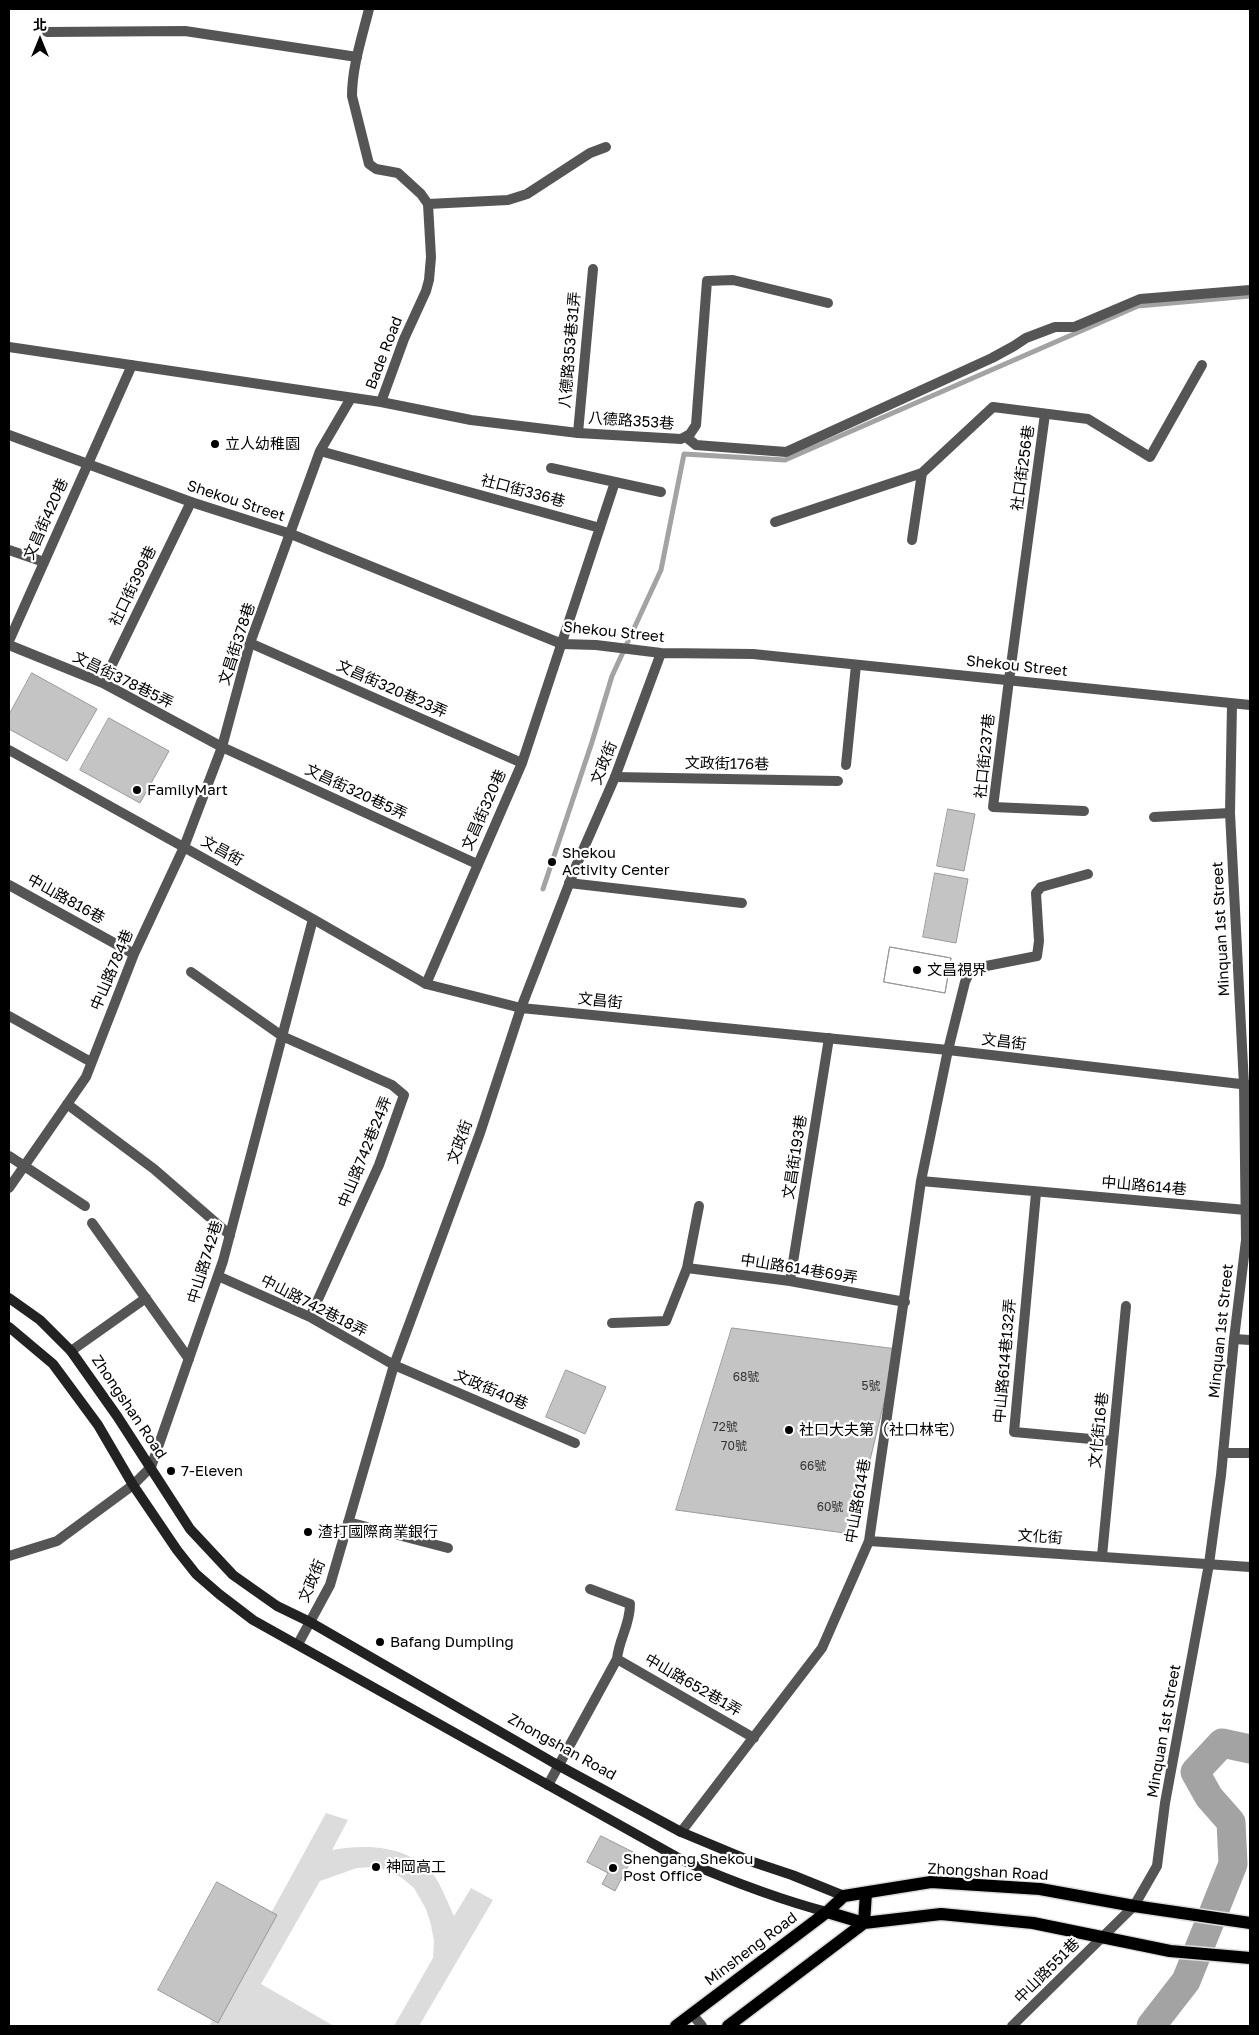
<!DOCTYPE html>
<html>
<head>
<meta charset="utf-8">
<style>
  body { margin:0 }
  #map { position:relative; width:1259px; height:2035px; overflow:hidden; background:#fff; font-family:"Golos Text","Noto Sans TC",sans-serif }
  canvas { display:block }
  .frame { position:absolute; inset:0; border:10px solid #000; pointer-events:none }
  .north { position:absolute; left:15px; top:15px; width:50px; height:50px; -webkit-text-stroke:4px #fff; paint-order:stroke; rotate:0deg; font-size:14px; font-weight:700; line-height:20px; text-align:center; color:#000 }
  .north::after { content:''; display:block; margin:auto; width:18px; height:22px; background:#000; clip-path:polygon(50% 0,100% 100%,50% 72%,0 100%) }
</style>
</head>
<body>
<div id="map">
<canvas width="1259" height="2035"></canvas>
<div class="frame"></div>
<div class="north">北</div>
</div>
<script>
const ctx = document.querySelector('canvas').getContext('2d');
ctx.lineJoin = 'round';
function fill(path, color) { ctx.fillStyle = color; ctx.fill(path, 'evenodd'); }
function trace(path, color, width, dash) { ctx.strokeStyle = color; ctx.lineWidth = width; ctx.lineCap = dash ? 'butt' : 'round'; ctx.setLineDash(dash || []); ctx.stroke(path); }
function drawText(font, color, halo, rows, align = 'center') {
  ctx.font = font + ' "Golos Text","Noto Sans TC",sans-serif'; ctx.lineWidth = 4.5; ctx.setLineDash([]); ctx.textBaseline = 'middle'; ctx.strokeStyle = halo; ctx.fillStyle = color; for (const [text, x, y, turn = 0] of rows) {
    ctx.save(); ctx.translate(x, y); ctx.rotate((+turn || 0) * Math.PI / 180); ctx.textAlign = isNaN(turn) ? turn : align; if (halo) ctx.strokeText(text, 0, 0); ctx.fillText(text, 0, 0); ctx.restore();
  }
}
fill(new Path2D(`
  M326,1813L348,1820L332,1850C367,1844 407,1845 433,1874C439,1881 450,1907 454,1916L471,1888L493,1900L419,2026H394L433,1958L434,1941L431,1925L426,1909L414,1888L402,1878L387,1870L373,1867L357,1868L320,1881L261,1984L334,2026H209Z`), '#dcdcdc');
trace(new Path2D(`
  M543,889L592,742L612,676L661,570L684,454L785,460L1138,306L1250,296`), '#a3a3a3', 5);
trace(new Path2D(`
  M1151,2026L1186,1981L1233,1864L1231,1822L1209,1797L1195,1772L1222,1743L1250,1749`), '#a3a3a3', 29);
const building = new Path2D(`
  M32,673L97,709L67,761L9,729V715Z
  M109,718L169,751L140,803L80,770Z
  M948,809L975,814L964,871L937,866Z
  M935,873L968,879L956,943L923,937Z
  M890,947L951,958L945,993L884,982Z
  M890,947L951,958L945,993L884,982Z
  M732,1328L897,1349L852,1534L676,1510Z
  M566,1370L606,1387L585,1434L546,1417Z
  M601,1836L635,1853L615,1891L602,1884L608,1873L587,1862Z
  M217,1882L277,1915L218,2023L158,1990Z`);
fill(building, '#c4c4c4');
trace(building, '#999', 1);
const primary = new Path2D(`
  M827,1912L864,1923L941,1914L1033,1923L1170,1951L1250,1958
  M676,2026L827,1912L844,1896L931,1882L1040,1889L1134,1906L1250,1923
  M728,2026L864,1923L866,1893`);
trace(primary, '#dbdbdb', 15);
trace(new Path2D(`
  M47,32L185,31L357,57
  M428,204L508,200L527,194L590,153L606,147
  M1045,414L1009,680L993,807L1084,811
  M578,433L593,269
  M686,437L696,445L786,452L992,358L1014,346L1026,338L1055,327H1074L1140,299L1250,290
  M320,451L600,528
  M551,468L661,492
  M775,522L922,473L993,407L1088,419L1150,457L1202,365
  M912,540L922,473
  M9,550L44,562
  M250,643L522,763
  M9,645L103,683L222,747L477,864
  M103,683L191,502
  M846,765L856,665
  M615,777L838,781
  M1154,817L1230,813
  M569,883L742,903
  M9,885L134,954
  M426,984L522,763L615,482
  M9,1016L91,1062
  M67,1104L154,1169L230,1235
  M9,1156L85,1206
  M921,1181L1246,1210
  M9,1188L86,1077L134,954L184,847L222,747L250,643L320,451L351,398
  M1036,1193L1014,1432L1113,1441
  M92,1223L189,1359
  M687,1268L790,1281L905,1302
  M790,1281L829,1038
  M612,1323L666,1321L687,1268L699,1206
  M1234,1339L1250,1340
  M71,1351L146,1298
  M1223,1453H1250
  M869,1541L1250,1567
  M1102,1556L1126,1306
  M617,1659L754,1738
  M548,1785L617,1659C619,1638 630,1626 630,1604L590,1589
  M681,1832L822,1648L869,1541L921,1181L948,1050L965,982L971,969L1037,956L1039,941L1036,893L1041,887L1088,874`), '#555', 10);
trace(new Path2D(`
  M9,347L381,402L404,339L426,291L429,280L431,257L428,204L421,194L398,173L376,169L369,164L352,96C352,67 362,37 369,9
  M381,402L471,420L578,433L681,439L690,434L696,425L707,281L733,280L828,303
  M9,435L191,502L291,534L562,644L596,645L661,653L753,654L1250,705
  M9,641L132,365
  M9,750L313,919L426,984L521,1008L948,1050L1249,1085
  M191,972L282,1036L392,1085L404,1095L379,1165L310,1317
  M218,1276L310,1317L394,1365L575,1443
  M348,1522L448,1548
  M9,1556L57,1541L133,1485L151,1467L223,1261L313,919
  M298,1644L330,1585L394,1365L480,1133L521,1008L576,866L615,777L661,653
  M692,2014L702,2026
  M1012,2026L1134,1906L1157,1866L1165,1803L1209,1564L1221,1475L1234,1339L1246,1240L1244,1085L1230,813L1232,704`), '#555', 10);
trace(new Path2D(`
  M9,1298L40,1320L71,1351L117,1416L190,1529L233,1575L277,1606L310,1622L554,1763L681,1832L753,1862L792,1875L844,1896
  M9,1327L53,1364L98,1425L133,1485L177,1550L196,1574L219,1594L253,1620L684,1861C731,1881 777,1899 827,1912`), '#222', 10);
trace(primary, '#000', 12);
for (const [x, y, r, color] of [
  [215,444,5,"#000"],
  [137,790,5,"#000"],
  [552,862,5,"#000"],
  [917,970,5,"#000"],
  [789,1430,5,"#000"],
  [171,1471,5,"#000"],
  [308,1532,5,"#000"],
  [380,1642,5,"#000"],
  [376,1867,5,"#000"],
  [613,1868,5,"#000"]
]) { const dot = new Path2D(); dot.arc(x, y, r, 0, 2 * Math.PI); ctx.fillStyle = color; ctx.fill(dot); trace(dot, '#fff', 2); }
drawText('12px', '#313131', null, [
  ["68號",746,1377],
  ["5號",871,1386],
  ["72號",725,1427],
  ["70號",734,1446],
  ["66號",813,1466],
  ["60號",830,1507]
]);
drawText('15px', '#000', '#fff', [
  ["八德路353巷31弄",570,350,-85],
  ["Bade Road",384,353,-69],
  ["八德路353巷",631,421,4],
  ["社口街256巷",1023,468,-82],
  ["社口街336巷",523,491,15],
  ["Shekou Street",236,501,18],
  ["文昌街420巷",46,519,-66],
  ["社口街399巷",133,586,-64],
  ["Shekou Street",614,632,6],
  ["文昌街378巷",237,644,-72],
  ["Shekou Street",1017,666,6],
  ["文昌街378巷5弄",123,680,26],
  ["文昌街320巷23弄",392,689,24],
  ["社口街237巷",985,756,-84],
  ["文政街",604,763,-68],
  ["文政街176巷",727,764,1],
  ["文昌街320巷5弄",356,792,25],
  ["文昌街320巷",484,810,-66],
  ["文昌街",222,851,29],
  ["中山路816巷",66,899,29],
  ["Minquan 1st Street",1221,929,-93],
  ["中山路784巷",112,970,-67],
  ["文昌街",600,1001,6],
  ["文昌街",1004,1042,7],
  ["文政街",460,1142,-70],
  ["中山路742巷24弄",365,1152,-68],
  ["文昌街193巷",795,1157,-81],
  ["中山路614巷",1144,1186,5],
  ["中山路742巷",205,1262,-73],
  ["中山路614巷69弄",799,1269,9],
  ["中山路742巷18弄",314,1306,27],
  ["Minquan 1st Street",1221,1331,-84],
  ["中山路614巷132弄",1005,1361,-85],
  ["文政街40巷",491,1390,23],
  ["Zhongshan Road",129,1407,56],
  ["文化街16巷",1099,1430,-84],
  ["中山路614巷",858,1501,-80],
  ["文化街",1040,1537,4],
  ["文政街",312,1581,-67],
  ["中山路652巷1弄",693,1685,30],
  ["Minquan 1st Street",1164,1731,-80],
  ["Zhongshan Road",562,1747,29],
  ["Zhongshan Road",988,1872,3],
  ["Minsheng Road",751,1949,-37],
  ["中山路551巷",1047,1971,-45]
]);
drawText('15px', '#000', '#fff', [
  ["立人幼稚園",225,444],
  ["FamilyMart",147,790],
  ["Shekou",562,853],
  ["Activity Center",562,870],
  ["文昌視界",927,970],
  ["社口大夫第（社口林宅）",799,1430],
  ["7-Eleven",181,1471],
  ["渣打國際商業銀行",318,1532],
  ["Bafang Dumpling",390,1642],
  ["Shengang Shekou",623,1859],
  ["Post Office",623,1876],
  ["神岡高工",386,1867]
], 'left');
</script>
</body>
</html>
